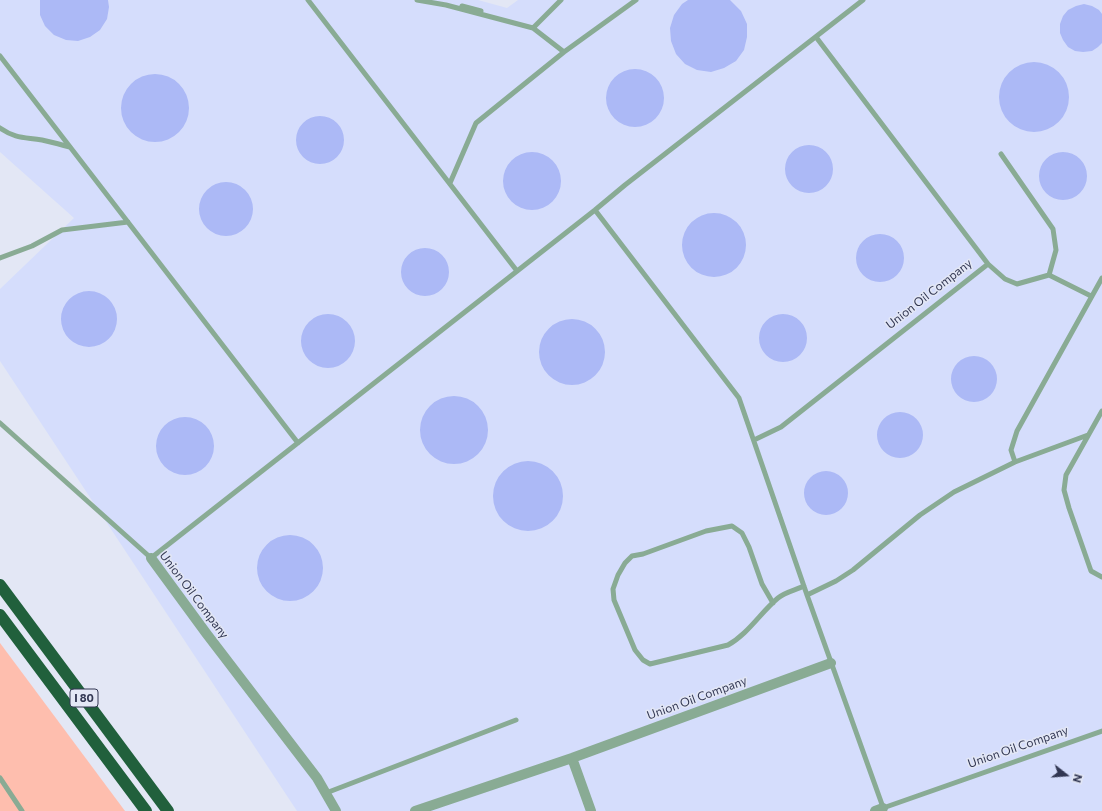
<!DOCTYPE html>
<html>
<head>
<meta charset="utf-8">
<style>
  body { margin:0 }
  #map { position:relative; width:1102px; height:811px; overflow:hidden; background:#e3e7f5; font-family:Commissioner,sans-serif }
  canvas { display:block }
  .north { position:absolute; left:1046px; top:755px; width:40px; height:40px; -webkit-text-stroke:3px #e3e7f5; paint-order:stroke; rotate:107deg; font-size:11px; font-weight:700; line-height:16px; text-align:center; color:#323753 }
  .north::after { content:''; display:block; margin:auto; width:14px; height:18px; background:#323753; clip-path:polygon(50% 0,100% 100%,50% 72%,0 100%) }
</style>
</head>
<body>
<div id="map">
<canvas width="1102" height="811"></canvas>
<div class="north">N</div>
</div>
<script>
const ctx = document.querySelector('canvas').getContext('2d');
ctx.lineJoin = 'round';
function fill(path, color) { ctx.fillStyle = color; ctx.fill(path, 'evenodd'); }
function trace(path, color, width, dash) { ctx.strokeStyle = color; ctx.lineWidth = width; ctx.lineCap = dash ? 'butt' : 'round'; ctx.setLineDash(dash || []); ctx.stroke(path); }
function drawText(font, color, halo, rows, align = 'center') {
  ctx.font = font + ' Commissioner,sans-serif'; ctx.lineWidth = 3; ctx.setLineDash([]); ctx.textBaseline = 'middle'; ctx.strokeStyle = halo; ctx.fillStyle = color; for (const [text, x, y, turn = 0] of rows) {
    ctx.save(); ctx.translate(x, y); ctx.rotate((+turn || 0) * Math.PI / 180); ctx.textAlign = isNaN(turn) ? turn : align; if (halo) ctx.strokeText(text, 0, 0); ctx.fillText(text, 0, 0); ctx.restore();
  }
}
fill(new Path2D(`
  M0,0H478L507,8L518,0H1102V811H297L0,361V289L74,218L0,152Z`), '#d5ddfc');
fill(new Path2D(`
  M0,643L125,811H0Z`), '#febeae');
fill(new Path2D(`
  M40,0H108L109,7L107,19L100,30L90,37L78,41L66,40L54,35L45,26L40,15Z
  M688,0H730L741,11L747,24V37L744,50L736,61L724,68L711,72L697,70L685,64L676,54L671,41L670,28L674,15L682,4Z
  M1084,4L1092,6L1099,10L1102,14V43L1098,47L1092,51L1083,52L1075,51L1068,47L1063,40L1060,33V24L1063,16L1068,10L1076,6Z
  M999 97a35 35 0 1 1 70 0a35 35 0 1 1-70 0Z
  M606 98a29 29 0 1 1 58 0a29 29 0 1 1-58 0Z
  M121 108a34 34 0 1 1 68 0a34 34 0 1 1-68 0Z
  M296 140a24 24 0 1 1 48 0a24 24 0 1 1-48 0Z
  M785 169a24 24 0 1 1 48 0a24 24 0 1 1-48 0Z
  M503 181a29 29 0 1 1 58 0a29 29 0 1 1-58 0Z
  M1039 176a24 24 0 1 1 48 0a24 24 0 1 1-48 0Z
  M199 209a27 27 0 1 1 54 0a27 27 0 1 1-54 0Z
  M682 245a32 32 0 1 1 64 0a32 32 0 1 1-64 0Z
  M856 258a24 24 0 1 1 48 0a24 24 0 1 1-48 0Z
  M401 272a24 24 0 1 1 48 0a24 24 0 1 1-48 0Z
  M61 319a28 28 0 1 1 56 0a28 28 0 1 1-56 0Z
  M301 341a27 27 0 1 1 54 0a27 27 0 1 1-54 0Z
  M759 338a24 24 0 1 1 48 0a24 24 0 1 1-48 0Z
  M539 352a33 33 0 1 1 66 0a33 33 0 1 1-66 0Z
  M951 379a23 23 0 1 1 46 0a23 23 0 1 1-46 0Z
  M420 430a34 34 0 1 1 68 0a34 34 0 1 1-68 0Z
  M877 435a23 23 0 1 1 46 0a23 23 0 1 1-46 0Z
  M156 446a29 29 0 1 1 58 0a29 29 0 1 1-58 0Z
  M493 496a35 35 0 1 1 70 0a35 35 0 1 1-70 0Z
  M804 493a22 22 0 1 1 44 0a22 22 0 1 1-44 0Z
  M257 568a33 33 0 1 1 66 0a33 33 0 1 1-66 0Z`), '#acb9f6');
trace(new Path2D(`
  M308,0L517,271
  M417,0L446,5L533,28
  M561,0L533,28L564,52
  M462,6L481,11
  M0,56L298,443
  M0,128C16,139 24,137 42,140C51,142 60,144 69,147
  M1001,154L1053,229L1056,250L1049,275
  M450,183L476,123L564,52L636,0
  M595,210L739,398L807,595L884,810
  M0,258L32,246L62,230L128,222
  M988,264L1005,279L1017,284L1049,275L1091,296
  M1102,411L1066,475L1064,490L1069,508L1091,571L1102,577
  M0,423L151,558L595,210L625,185L863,0
  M754,440L781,427L988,264L816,37
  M1015,462L1011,450L1017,431L1102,278
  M807,595L836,581L853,570L920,515L954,492L1015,462L1088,435
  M773,603L762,584L749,547L742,533L732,526L706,531L643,554L632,556L625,563L618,575L613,589L614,600L635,650L643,660L650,664L728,645C748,634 761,612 778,598C785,592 796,590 804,586
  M0,778L22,811
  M326,793L516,720
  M883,808L1102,731`), '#89ab94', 5);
trace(new Path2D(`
  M151,558L206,633L317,778L336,811
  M572,758L591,811
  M415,811L572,758L831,663
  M875,811L883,808`), '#89ab94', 10);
trace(new Path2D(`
  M0,585L168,811
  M0,615L146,811`), '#21603c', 12);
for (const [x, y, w] of [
  [84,698,28]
]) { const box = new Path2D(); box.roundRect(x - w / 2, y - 9, w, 18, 3); ctx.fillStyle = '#e3e7f5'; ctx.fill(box); trace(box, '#323753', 1); }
drawText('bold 11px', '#323753', null, [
  ["I 80",84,698]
]);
drawText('12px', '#323753', '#e3e7f5', [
  ["Union Oil Company",929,294,-38],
  ["Union Oil Company",194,595,53],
  ["Union Oil Company",697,698,-20],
  ["Union Oil Company",1018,747,-19]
]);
</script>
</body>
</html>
